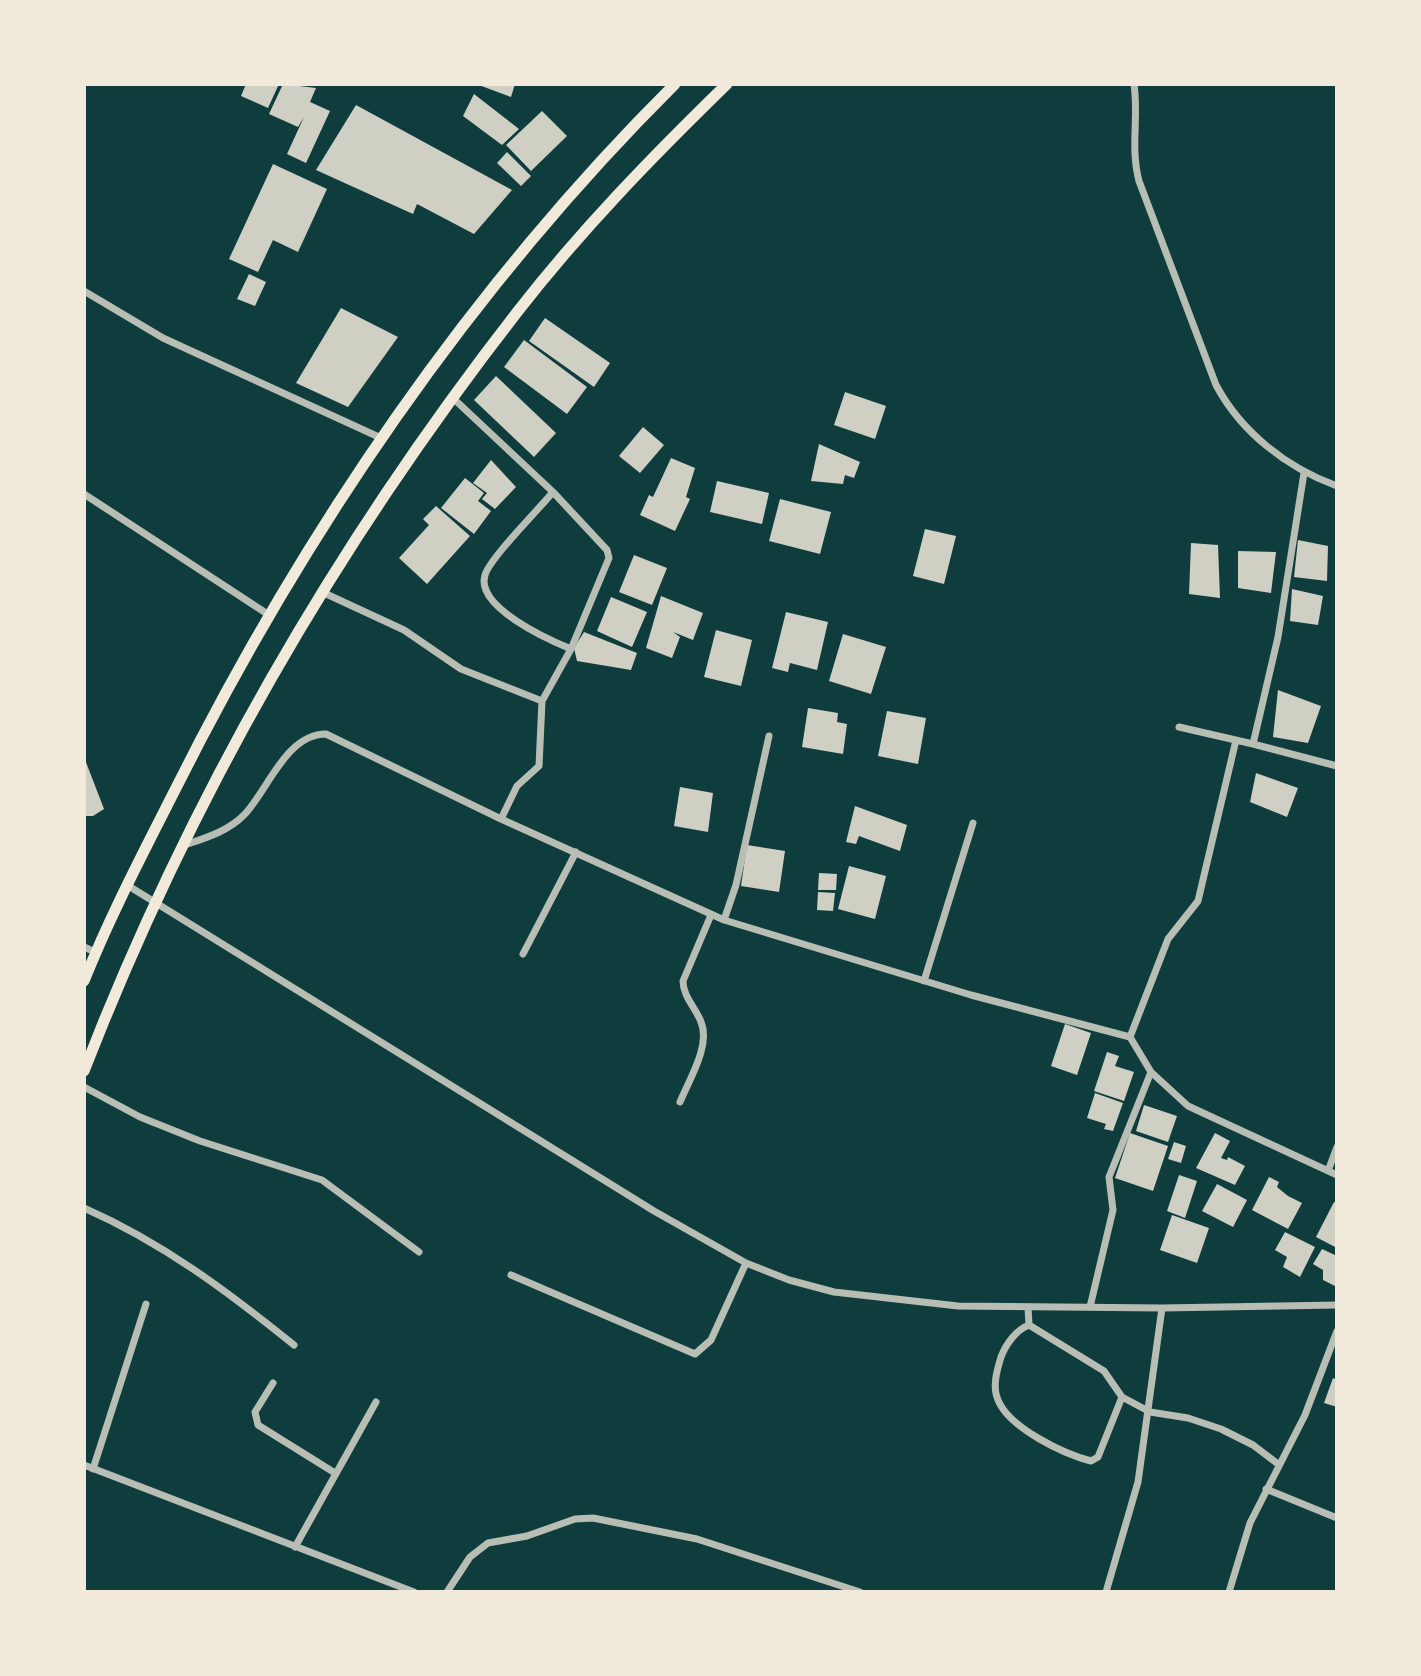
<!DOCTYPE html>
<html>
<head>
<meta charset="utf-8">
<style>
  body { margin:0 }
  #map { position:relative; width:1421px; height:1676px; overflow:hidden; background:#0f3d3e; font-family:"DM Sans",sans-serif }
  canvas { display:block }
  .frame { position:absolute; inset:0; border:86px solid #f1e9da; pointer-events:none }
</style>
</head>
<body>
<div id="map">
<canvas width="1421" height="1676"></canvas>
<div class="frame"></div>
</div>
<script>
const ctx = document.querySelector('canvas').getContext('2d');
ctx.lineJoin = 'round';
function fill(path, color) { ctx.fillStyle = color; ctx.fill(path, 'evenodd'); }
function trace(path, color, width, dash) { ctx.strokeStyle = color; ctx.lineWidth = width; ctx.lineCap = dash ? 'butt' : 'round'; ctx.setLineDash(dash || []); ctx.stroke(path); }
fill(new Path2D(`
  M246,84H279L268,108L241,96Z
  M283,84L316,88L310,102L330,111L306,163L287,154L304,117L298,127L269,114Z
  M476,84H515L511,97Z
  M474,94L519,129L502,145L463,116Z
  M356,105L512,190L474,234L417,204L413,214L316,170Z
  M542,111L567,136L531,171L506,145Z
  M507,152L531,176L521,186L497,163Z
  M273,164L327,189L298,252L273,240L258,272L229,259Z
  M249,274L266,282L255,306L237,299Z
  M341,308L398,337L348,407L296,383Z
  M545,318L610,363L594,387L529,341Z
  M524,340L587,387L567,414L504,367Z
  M496,376L556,433L534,457L474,400Z
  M845,392L886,406L875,439L834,425Z
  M643,427L664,445L640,473L619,456Z
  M819,444L860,462L854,478L845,475L843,484L811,481Z
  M671,458L695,468L686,497L690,499L675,531L640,515L649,495L653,497Z
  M491,460L516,487L495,509L482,499L487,493L473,483Z
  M465,478L484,493L478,501L491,511L474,534L441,508Z
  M717,481L769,493L762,524L710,512Z
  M780,499L831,512L820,554L769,541Z
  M436,506L470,536L427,584L399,558L429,525L423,519Z
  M925,529L956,536L944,584L913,576Z
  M1298,540L1328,546L1327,581L1294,577Z
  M1191,543L1218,545L1220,598L1189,594Z
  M1238,551L1276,552L1271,593L1238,588Z
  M634,555L667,568L652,605L619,592Z
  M1292,589L1323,596L1318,625L1290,621Z
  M661,596L703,613L693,640L673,632L680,637L672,658L646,648Z
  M611,597L647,612L632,647L597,631Z
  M786,612L828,622L817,670L790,663L788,672L772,668Z
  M716,630L752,640L741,686L704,677Z
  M584,632L637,653L631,670L577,661L574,648Z
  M843,634L886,647L871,694L829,681Z
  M1278,690L1321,706L1308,743L1273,737Z
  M808,708L838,713L837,722L847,724L843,754L802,747Z
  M887,711L926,718L918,764L878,756Z
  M84,757L104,809L93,816H84Z
  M1256,773L1298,788L1287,817L1250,802Z
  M680,787L713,793L708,832L674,826Z
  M855,806L907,825L900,851L859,836L856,844L846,842Z
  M747,845L785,851L779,892L741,886Z
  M849,866L886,876L875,919L838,909Z
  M819,873L837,874L836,890H818Z
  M818,892L835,893L833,911L817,910Z
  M1065,1024L1091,1033L1077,1075L1051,1066Z
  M1107,1052L1119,1056L1115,1066L1134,1072L1124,1101L1094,1091Z
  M1095,1093L1123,1103L1113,1131L1104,1129L1106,1124L1087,1118Z
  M1144,1105L1177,1116L1168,1142L1136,1131Z
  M1130,1133L1168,1146L1153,1191L1115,1178Z
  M1215,1133L1230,1141L1221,1158L1227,1160L1228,1157L1245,1166L1235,1185L1196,1168Z
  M1174,1142L1186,1146L1181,1163L1168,1159Z
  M1179,1175L1197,1181L1185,1218L1167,1211Z
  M1269,1177L1279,1182L1277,1187L1288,1196L1302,1203L1288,1229L1252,1210Z
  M1217,1184L1247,1200L1233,1227L1202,1211Z
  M1334,1202L1337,1203V1248L1316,1237Z
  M1172,1215L1209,1228L1197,1263L1160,1250Z
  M1285,1232L1315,1247L1300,1277L1283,1267L1287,1257L1275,1250Z
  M1322,1249L1337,1256V1287L1323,1280V1270L1313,1264Z
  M1333,1378L1337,1380V1407L1324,1403Z`), '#cfcfc3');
trace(new Path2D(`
  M1134,84C1139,117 1130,147 1139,181L1216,385C1241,432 1287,468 1337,486
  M84,291L163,338L381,438
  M455,400L553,492L607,550L609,558L571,649L542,701
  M553,492C539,509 490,558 485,575C475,607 549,640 571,649
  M84,494L269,615
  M322,592L404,630L461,669L542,701L539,766L517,786L501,819
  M1179,727L1253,744L1278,637L1304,473
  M1253,744L1337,766
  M182,846C205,838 227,832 244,815C268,790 286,734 326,734L501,819L724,920L971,995L1130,1037L1151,1072L1188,1106L1337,1175
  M127,885L654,1211L746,1263L789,1280L834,1292L958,1306L1162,1308L1337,1305
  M724,920L736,885L769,736
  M84,947L95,952
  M523,954L576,852
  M924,981L973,823
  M1130,1037L1168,939L1198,901L1236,740
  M84,1087L140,1117L200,1141L322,1180L419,1252
  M680,1102C689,1080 711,1045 701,1022C696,1008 683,997 683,981L711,915
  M1328,1171L1337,1147
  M84,1208C163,1243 227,1291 294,1345
  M511,1275L695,1354L711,1340L746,1263
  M1028,1307L1029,1325L1104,1371L1122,1397L1150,1412L1188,1418L1221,1429L1253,1445L1278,1464
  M1090,1307L1113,1210L1109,1177L1151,1072
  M1029,1325C1016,1330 1006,1344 1001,1357C997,1370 992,1387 998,1400C1009,1428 1064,1454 1091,1461L1098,1457L1122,1397
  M273,1383L255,1412L258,1425L335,1473
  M84,1465L414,1592
  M93,1469L146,1304
  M1266,1489L1337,1518
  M295,1547L376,1402
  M447,1592L470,1557L488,1543L527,1536L575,1519L593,1518L697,1539L860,1592
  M1106,1592L1138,1482L1162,1308
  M1229,1592L1250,1523L1305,1415L1337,1331`), '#b8beb3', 7);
trace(new Path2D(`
  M84,981C110,916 143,853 175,790C304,532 470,288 675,84
  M84,1071C190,798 338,542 518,311C581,230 653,156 727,84`), '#f1e9da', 11);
</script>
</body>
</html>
